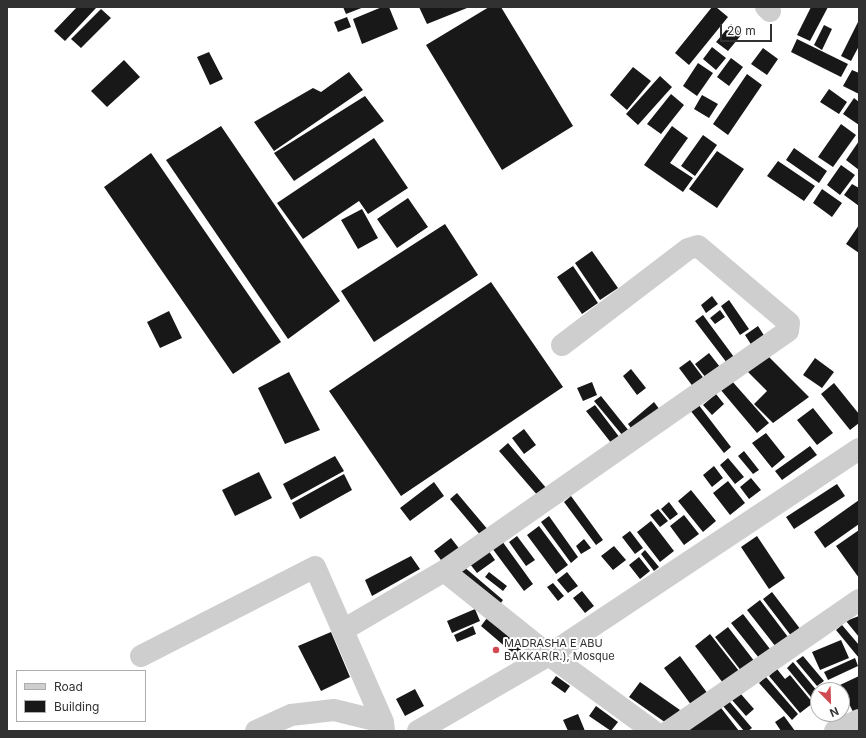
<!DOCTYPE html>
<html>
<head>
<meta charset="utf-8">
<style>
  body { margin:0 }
  #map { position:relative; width:866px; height:738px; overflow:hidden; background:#fff; font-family:Inter,sans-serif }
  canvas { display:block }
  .frame { position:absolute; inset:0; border:8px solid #313131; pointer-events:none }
  .legend { position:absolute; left:16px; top:670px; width:130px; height:52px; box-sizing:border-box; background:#fff; border:1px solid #adadad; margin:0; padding:5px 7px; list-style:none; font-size:12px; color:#313131 }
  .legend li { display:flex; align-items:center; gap:8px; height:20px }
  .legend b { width:20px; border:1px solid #adadad }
  .north { position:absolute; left:810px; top:682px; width:40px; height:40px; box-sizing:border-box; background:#fff; border:1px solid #adadad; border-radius:50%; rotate:157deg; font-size:11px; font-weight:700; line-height:16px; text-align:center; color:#313131 }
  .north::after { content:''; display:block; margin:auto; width:14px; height:18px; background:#d04b51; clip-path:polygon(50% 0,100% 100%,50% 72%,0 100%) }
  .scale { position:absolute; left:720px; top:24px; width:52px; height:18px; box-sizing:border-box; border:2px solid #313131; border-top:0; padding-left:5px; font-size:12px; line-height:14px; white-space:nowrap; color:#313131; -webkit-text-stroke:3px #fff; paint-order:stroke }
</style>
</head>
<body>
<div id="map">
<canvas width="866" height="738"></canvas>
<div class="frame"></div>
<ul class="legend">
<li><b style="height:5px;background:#cecece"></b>Road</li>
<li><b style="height:11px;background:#181818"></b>Building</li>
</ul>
<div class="north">N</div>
<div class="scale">20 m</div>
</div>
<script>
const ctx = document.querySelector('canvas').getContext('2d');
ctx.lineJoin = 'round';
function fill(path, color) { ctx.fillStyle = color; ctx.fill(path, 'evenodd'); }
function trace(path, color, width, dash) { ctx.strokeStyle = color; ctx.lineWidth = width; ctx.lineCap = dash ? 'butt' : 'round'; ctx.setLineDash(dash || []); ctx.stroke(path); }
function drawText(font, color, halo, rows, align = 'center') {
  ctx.font = font + ' Inter,sans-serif'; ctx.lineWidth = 4; ctx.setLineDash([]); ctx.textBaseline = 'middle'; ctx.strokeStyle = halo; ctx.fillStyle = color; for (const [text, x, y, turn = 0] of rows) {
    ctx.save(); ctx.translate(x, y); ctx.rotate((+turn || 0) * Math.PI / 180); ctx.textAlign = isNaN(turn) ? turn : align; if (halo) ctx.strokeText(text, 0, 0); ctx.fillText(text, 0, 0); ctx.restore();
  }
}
fill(new Path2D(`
  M77,7L96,8L65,41L54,31Z
  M343,7H364L346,14Z
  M382,7H389L398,29L362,44L353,19Z
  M419,7H466L467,8L427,24Z
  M489,7H501L573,126L502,170L426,45Z
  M712,7H716L728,17L689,65L675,53Z
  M811,7H828L810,41L797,35Z
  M101,9L111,18L81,48L71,39Z
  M347,17L351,27L338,32L334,22Z
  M859,20V46L851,61L841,56Z
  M731,24L742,34L728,51L716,42Z
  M824,25L832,29L822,50L814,45Z
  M797,39L848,64L841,77L791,52Z
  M712,47L726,58L716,70L703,59Z
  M763,48L778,59L767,75L751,64Z
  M209,52L223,79L210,85L197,57Z
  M731,58L743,67L729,86L717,77Z
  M124,60L140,77L107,107L91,91Z
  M698,63L713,73L697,96L683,86Z
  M633,67L651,81L627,110L610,95Z
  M852,70L859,73V94L843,86Z
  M349,72L363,90L274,151L254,122L313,88L321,92Z
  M747,74L762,85L728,135L713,124Z
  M660,76L672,87L638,125L626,114Z
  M829,89L847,102L839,114L820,102Z
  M671,94L684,105L661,134L647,124Z
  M702,95L718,104L709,118L694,109Z
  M365,96L384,121L294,181L274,153Z
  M854,98L859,102V125L843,114Z
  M841,124L856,135L833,167L818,157Z
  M221,126L340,301L288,339L166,160Z
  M672,126L688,138L670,163L693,178L683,192L644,165Z
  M703,135L717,145L695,176L681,166Z
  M374,138L408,188L368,214L359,201L303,239L277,203Z
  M859,141V170L846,160Z
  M794,148L827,171L819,183L786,160Z
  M717,151L744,169L717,208L689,189Z
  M151,153L281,342L233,374L104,187Z
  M778,161L815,186L804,201L767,176Z
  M841,165L855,175L840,195L827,185Z
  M852,184L859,188V206L844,195Z
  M822,189L842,203L832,217L813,203Z
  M408,198L428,227L397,248L377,219Z
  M362,209L378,238L358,249L341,220Z
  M445,224L478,275L374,342L341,291Z
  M859,225V253L846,244Z
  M592,251L618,288L600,300L575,263Z
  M573,266L598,303L582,314L557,277Z
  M491,282L563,387L401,496L329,391Z
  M712,296L718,304L706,313L701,305Z
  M729,300L749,329L740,335L721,306Z
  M720,310L725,317L715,324L710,318Z
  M169,311L182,338L160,348L147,322Z
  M703,315L734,357L727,363L695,321Z
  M758,326L765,337L752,346L745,335Z
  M763,351L809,397L773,423L754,404L767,391L745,369Z
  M709,353L720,367L706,378L695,364Z
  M815,358L834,372L822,388L803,375Z
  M690,360L705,380L694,388L679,368Z
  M631,369L646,388L637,395L623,376Z
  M289,372L320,430L285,444L258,388Z
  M731,380L769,423L757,433L720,389Z
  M592,382L597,395L583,401L577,388Z
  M834,383L859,414V423L850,430L821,394Z
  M716,394L724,404L712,415L703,405Z
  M601,396L629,431L623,436L594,401Z
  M654,402L660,410L634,432L628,424Z
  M698,404L731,447L724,453L690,410Z
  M595,405L620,438L612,444L586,411Z
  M813,408L833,433L817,445L797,420Z
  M524,429L536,445L524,454L512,438Z
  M766,433L785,457L772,468L752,443Z
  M508,443L547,489L539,497L499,451Z
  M810,446L817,455L782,480L775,471Z
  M744,451L759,470L753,474L738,456Z
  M335,456L344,471L291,500L283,484Z
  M728,458L744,477L735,484L720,465Z
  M714,466L723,478L712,487L703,475Z
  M259,472L272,498L235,516L222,490Z
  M344,474L352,490L300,519L292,503Z
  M751,478L761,490L749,499L740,487Z
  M728,481L745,503L730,515L713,493Z
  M434,482L444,496L410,521L400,508Z
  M837,484L845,496L794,529L786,517Z
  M691,490L716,521L703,532L678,501Z
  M457,493L489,531L482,537L450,499Z
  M571,496L603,540L596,545L564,502Z
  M859,500V524L825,548L814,532Z
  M669,502L678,514L670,520L661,509Z
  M658,509L668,521L660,527L650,515Z
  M684,515L699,534L684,545L670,526Z
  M549,516L578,557L571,563L541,522Z
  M651,521L674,551L660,562L637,532Z
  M539,526L568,565L556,574L527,535Z
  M859,530V578L836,546Z
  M630,531L643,548L635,554L622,537Z
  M517,536L535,560L526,566L509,542Z
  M757,536L785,578L769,589L741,547Z
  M451,538L461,551L444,564L434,551Z
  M584,539L591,548L581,554L576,546Z
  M502,541L533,584L524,591L492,548Z
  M614,546L626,560L613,570L601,556Z
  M488,550L495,560L477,573L470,564Z
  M645,550L659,567L654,571L641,554Z
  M411,556L420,569L372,596L365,580Z
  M639,557L650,571L640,579L629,565Z
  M463,566L503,600L498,607L457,573Z
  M489,572L507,586L503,591L485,577Z
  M567,572L578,586L568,593L557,580Z
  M553,583L564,596L558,601L547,587Z
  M582,591L594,606L585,613L573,598Z
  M772,592L801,630L792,637L763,599Z
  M760,600L788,637L776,647L747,610Z
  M475,609L480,621L452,633L447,621Z
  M743,614L770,649L759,658L731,623Z
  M859,616V637L846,621Z
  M487,618L522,648L515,655L481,626Z
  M842,625L859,645V658L836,630Z
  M473,626L476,634L457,642L454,635Z
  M728,627L755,662L742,672L715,637Z
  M331,632L350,677L321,691L298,646Z
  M710,634L739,671L723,683L695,646Z
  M841,640L849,658L820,670L812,652Z
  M680,656L708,694L692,706L664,668Z
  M803,656L824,681L817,686L796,661Z
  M855,658L858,666L828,680L824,672Z
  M793,662L818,692V699L815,702L787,668Z
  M777,669L785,679L790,675L813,703L800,713L769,676Z
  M556,676L570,686L565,693L551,683Z
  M859,676V714L855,716L840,685Z
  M766,677L798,714L792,720L759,683Z
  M640,682L680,710L669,725L629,697Z
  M415,689L424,706L405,716L396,699Z
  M740,693L754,709L746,716L732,700Z
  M729,701L752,728L748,731H744L723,706Z
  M718,704L739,731H683Z
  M596,706L618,722L611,731L589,716Z
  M578,714L585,731H568L563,720Z
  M784,716L795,731H781L775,722Z`), '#181818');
trace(new Path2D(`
  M766,7L770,11
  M444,571L788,331L789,323L698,246L688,249L562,345
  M343,630L444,571L549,655L653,731
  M141,656L315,567L383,722L384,731
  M256,731L291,715L334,710L383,722
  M418,731L549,655L859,449
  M669,731L859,600
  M835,731L859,720`), '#cecece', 22);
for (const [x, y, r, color] of [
  [496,650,4,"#d04b51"]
]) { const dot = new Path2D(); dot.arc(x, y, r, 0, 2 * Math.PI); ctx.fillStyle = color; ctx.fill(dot); trace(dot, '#fff', 1.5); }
drawText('11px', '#313131', '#fff', [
  ["MADRASHA E ABU",504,644],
  ["BAKKAR(R.), Mosque",504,657]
], 'left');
</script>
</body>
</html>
